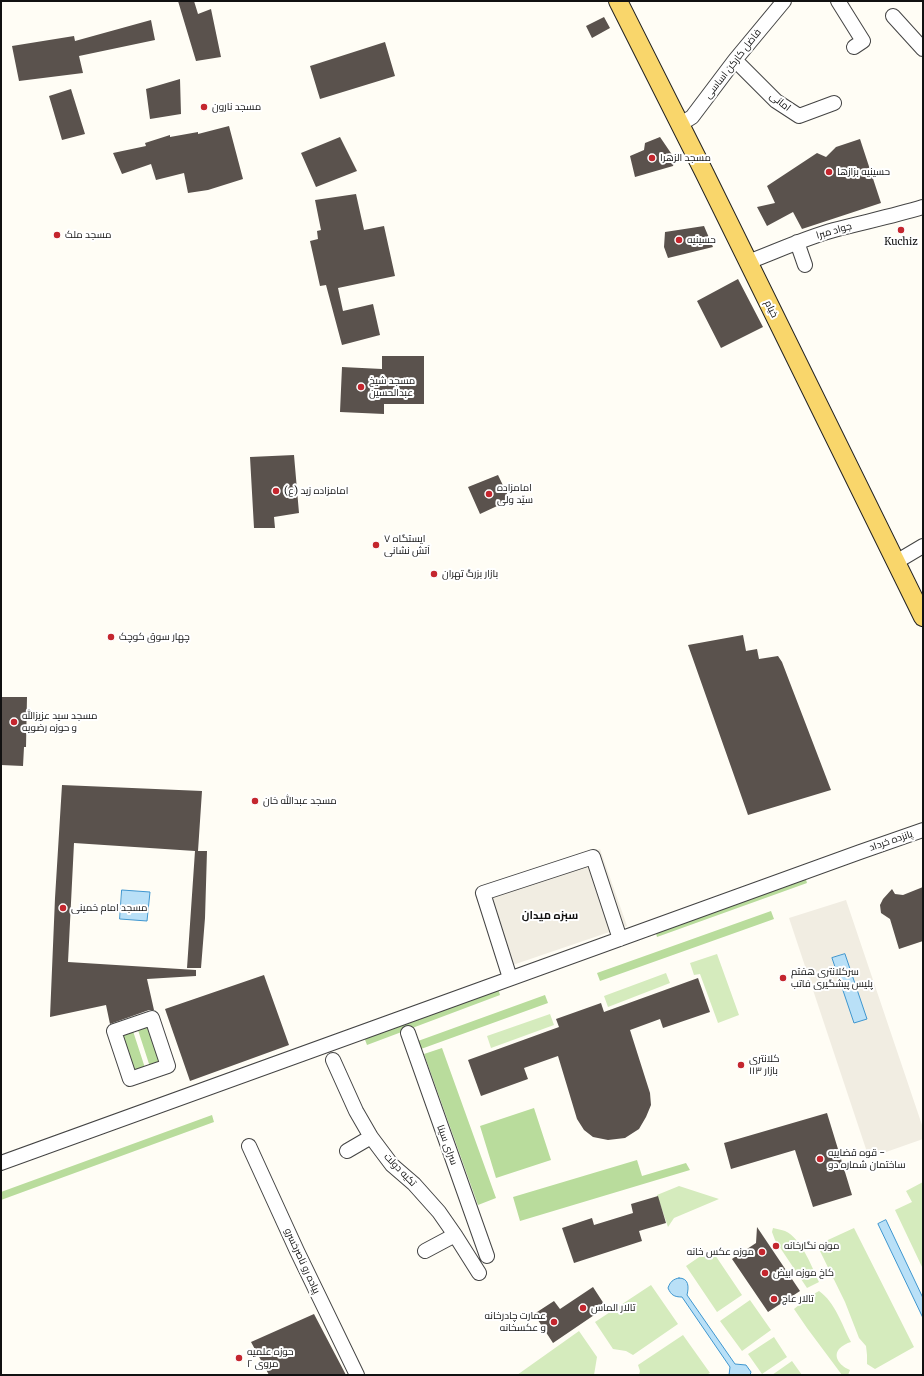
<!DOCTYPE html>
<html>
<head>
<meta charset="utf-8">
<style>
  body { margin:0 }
  #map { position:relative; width:924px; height:1376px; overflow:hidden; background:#fffdf5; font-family:Merriweather,serif }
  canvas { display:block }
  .frame { position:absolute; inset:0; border:2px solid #111; pointer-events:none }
</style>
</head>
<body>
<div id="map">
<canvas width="924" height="1376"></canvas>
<div class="frame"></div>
</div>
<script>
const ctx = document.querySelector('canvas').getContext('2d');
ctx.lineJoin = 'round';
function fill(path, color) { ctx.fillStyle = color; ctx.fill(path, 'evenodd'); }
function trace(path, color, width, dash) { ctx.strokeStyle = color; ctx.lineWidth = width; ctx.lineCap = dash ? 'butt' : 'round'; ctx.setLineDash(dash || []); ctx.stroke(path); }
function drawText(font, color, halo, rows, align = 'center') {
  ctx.font = font + ' Merriweather,Cairo,serif'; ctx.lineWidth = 4; ctx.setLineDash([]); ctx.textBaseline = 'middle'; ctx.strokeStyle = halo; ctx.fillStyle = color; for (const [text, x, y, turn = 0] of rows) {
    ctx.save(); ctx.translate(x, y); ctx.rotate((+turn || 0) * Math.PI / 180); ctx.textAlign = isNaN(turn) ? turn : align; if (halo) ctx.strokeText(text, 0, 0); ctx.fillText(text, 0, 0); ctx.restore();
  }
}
fill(new Path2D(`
  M717,954L739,1015L718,1023L700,974L694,975L690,963Z
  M666,973L670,983L608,1007L604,996Z
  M550,1014L554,1025L491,1048L487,1036Z
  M923,1182V1269L895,1210L912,1202L906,1191Z
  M679,1186L719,1199L674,1218L668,1227L657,1195Z
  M773,1228C777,1229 782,1230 785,1231C801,1238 812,1267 819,1282L807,1288L775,1240L772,1232Z
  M854,1228L914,1347L875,1369L867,1364V1355L866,1346L859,1338L845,1302L817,1245Z
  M711,1249L742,1295L717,1312L686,1266Z
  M651,1285L678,1324L633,1355L626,1351L613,1349L595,1322Z
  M819,1291C835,1302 842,1325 851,1342C847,1343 842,1346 839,1349C832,1358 842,1367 850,1370L848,1375H842L807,1328L794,1309L810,1296Z
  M750,1300L771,1330L742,1351L720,1321Z
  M579,1331L597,1357L594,1375H517Z
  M683,1335L710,1373L706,1375H639L640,1371L638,1365Z
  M774,1337L787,1357L762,1374L748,1354Z
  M792,1361L802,1375H772Z`), '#d5ebbd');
fill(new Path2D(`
  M805,876L807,883L657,937L655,930Z
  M771,911L774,919L600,981L597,973Z
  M498,988L500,995L367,1045L364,1037Z
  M545,995L548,1003L421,1049L418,1041Z
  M152,1022L165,1065L151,1070L137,1027Z
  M132,1028L146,1071L132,1076L117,1033Z
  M442,1048L496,1198L478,1205L424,1054Z
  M534,1108L551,1160L496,1178L480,1126Z
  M212,1115L214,1122L1,1200V1192Z
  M637,1160L642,1176L686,1163L690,1170L520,1221L513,1197Z`), '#b9dc9c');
fill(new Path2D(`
  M600,849L627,926L501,969L474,892Z
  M846,900L923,1128V1139L869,1158L789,918Z`), '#f1ede2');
const water = new Path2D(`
  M122,890L150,892L147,921L120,919Z
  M845,954L867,1019L854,1023L832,958Z
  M886,1220L923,1298V1318L878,1224Z
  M679,1278C689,1278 689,1287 687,1295L735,1364L746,1365L751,1372L750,1375H729L730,1367L682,1297C674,1297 671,1295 668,1288C670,1282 673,1279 679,1278Z`);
fill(water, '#b9e0f7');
trace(water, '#3f96cf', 1);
fill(new Path2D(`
  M178,1H194L198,14L211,9L221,57L196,61Z
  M604,17L610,28L592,38L586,26Z
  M151,20L155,40L79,56L83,73L19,81L12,46L74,36L75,41Z
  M385,42L395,76L320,99L310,66Z
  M180,79L181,114L150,119L146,89Z
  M71,89L85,134L62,140L49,96Z
  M229,126L243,179L208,190L188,193L184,173L156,180L151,164L122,174L113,153L146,146L145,143L170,135V137L198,132V134Z
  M340,137L357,171L316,187L301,153Z
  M660,137L675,159L673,166L635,177L630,156L644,150L645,143Z
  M860,139L881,203L802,229L793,212L767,226L757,207L775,203L767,186L817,153L826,157L836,147Z
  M356,194L364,230L384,226L395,276L338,288L343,311L373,304L380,335L342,345L326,285L320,286L310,241L318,239L317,231L321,230L315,200Z
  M704,226L713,247L668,258L664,247L665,232Z
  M738,279L763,327L721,348L697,301Z
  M382,356H424V404H384V414L340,412L342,367L382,369Z
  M294,455L299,513L274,517L275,528H254L250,457Z
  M498,475L510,500L480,514L468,487Z
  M743,635L746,651L757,649L759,659L778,656L782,662L831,790L748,815L688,645Z
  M1,697H27L26,747H24L23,766L1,765Z
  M62,785L202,791L198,851H207L205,918L201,968H187L195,851L74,843L68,962L196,970V976L147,979L154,1010H149L110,1024L106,1005L50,1017L55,898Z
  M923,887V941L899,949L890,919L881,913L880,905L883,899L892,889L895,894L903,895Z
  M264,975L289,1045L190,1081L165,1009Z
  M698,978L710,1012L663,1028L660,1019L630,1030L650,1093L651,1105L646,1117L639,1129L625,1138L608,1140L593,1137L584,1130L577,1119L558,1056L524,1068L528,1079L481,1096L468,1060L559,1027L556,1019L601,1003L604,1012Z
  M827,1113L852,1195L813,1207L795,1150L731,1169L724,1143Z
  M658,1196L666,1223L639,1231L642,1241L574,1263L562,1228L592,1218L594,1225L633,1213L631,1204Z
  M757,1227L800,1291L768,1312L732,1259L756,1243Z
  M593,1287L606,1307L553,1343L534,1314L554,1301L560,1309Z
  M314,1314L346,1375H269L251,1342Z`), '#5a524d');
const minor = new Path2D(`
  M838,1L863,41L854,47
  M893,16L923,49
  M735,60L776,101L799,116L834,103
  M679,125L692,117L735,60L784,1
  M797,242L805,265
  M748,262C777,251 805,238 834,230C864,222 894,216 923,207
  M896,562L923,546
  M510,978L483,893L593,857L620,939
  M152,1018L168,1066L130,1079L114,1031Z
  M408,1033L487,1256
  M333,1060L356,1111L371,1137L392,1165L414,1184L439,1212L455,1235L479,1273
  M249,1146L297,1251L357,1375
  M347,1151L371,1137
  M1,1163L860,852L923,830
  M425,1251L455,1235`);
const major = new Path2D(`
  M618,1L704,172L923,617`);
trace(minor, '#444', 16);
trace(major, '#222', 20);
trace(minor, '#fff', 14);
trace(major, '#f9d66b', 18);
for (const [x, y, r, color] of [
  [204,107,4,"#c4262e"],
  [652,158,4,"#c4262e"],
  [829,172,4,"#c4262e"],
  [901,230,4,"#c4262e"],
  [57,235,4,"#c4262e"],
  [679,240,4,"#c4262e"],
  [361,387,4,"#c4262e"],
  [276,491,4,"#c4262e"],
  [489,494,4,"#c4262e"],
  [376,545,4,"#c4262e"],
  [434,574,4,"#c4262e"],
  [111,637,4,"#c4262e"],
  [14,722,4,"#c4262e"],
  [255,801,4,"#c4262e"],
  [63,908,4,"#c4262e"],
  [783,978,4,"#c4262e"],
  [741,1065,4,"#c4262e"],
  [820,1159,4,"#c4262e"],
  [776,1246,4,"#c4262e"],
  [762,1252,4,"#c4262e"],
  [765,1273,4,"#c4262e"],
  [774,1299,4,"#c4262e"],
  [583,1308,4,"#c4262e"],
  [554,1322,4,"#c4262e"],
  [239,1358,4,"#c4262e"]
]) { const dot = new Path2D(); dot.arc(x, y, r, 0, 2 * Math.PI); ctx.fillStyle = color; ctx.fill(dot); trace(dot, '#fff', 1.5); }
drawText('10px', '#111', '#fff', [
  ["فاضل کارکن اساسی",733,64,-52],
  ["امانی",780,102,38],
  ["جواد مبرا",834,231,-16],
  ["خیام",771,309,64],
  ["پانزده خرداد",891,841,-19],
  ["سرای سینا",447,1145,70],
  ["تکیه دولت",400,1170,46],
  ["پیاده رو ناصرخسرو",302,1261,65]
]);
drawText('10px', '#111', '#fff', [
  ["مسجد نارون",212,107],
  ["مسجد الزهرا",660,158],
  ["حسینیه بزازها",837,172],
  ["مسجد ملک",65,235],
  ["حسینیه",687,240],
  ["Kuchiz",901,242,"center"],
  ["مسجد شیخ",369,381],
  ["عبدالحسین",369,393],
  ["امامزاده",497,488],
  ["سیّد ولی",497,500],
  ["امامزاده زید (ع)",284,491],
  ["ایستگاه ۷",384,539],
  ["آتش نشانی",384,551],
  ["بازار بزرگ تهران",442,574],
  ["چهار سوق کوچک",119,637],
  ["مسجد سید عزیزالله",22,716],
  ["و حوزه رضویه",22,728],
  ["مسجد عبدالله خان",263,801],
  ["مسجد امام خمینی",71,908],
  ["سرکلانتری هفتم",791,972],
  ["پلیس پیشگیری فاتب",791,984],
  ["کلانتری",749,1059],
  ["۱۱۳ بازار",749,1071],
  ["قوه قضاییه -",828,1153],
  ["ساختمان شماره دو",828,1165],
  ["موزه نگارخانه",784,1246],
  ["موزه عکس خانه",754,1252,"right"],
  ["کاخ موزه ابیض",773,1273],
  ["تالار عاج",782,1299],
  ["تالار الماس",591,1308],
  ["عمارت چادرخانه",546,1316,"right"],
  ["و عکسخانه",546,1328,"right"],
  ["حوزه علمیه",247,1352],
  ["مروی ۲",247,1364]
], 'left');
drawText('bold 11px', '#111', '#fff', [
  ["سبزه میدان",550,916]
]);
</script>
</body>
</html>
